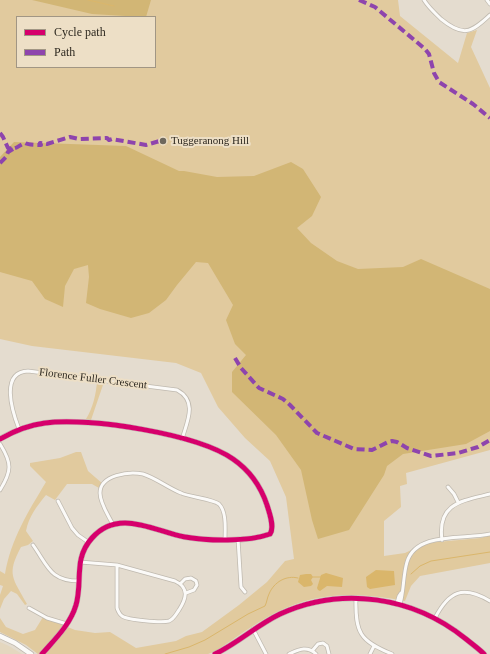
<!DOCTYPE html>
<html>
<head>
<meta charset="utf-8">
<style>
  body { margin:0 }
  #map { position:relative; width:490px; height:654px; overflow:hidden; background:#e4dccf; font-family:Georgia,serif }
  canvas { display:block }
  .legend { position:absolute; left:16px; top:16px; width:140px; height:52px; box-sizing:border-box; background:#eddfc6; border:1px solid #a19684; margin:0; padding:5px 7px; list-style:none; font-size:12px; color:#2e2920 }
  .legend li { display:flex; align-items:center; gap:8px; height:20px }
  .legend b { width:20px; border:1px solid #a19684 }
</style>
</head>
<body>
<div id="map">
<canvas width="490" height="654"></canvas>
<ul class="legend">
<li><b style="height:5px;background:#d6006c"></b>Cycle path</li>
<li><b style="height:5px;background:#8e44ad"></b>Path</li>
</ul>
</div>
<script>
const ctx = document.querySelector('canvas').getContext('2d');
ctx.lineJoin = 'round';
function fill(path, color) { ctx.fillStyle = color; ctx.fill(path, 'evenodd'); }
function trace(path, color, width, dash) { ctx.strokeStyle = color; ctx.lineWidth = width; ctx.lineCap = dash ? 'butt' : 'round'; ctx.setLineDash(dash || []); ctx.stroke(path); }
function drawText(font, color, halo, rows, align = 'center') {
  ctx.font = font + ' Georgia,serif'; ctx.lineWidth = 4; ctx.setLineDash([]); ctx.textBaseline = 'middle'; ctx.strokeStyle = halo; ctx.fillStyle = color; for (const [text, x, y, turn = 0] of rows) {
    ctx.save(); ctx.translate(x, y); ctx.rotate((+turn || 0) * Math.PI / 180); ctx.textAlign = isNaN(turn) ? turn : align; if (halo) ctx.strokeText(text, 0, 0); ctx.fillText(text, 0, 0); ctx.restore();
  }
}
fill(new Path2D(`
  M0,642L9,646L22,654H0Z`), '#e4d7bf');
fill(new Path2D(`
  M0,0H398L400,16L458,63L467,33L477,30L471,47L490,88V450L406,473L407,484L400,486L401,507L384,521V556L405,553L426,543L481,538L490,535V563L420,576L411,586L405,601C359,592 318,591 275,613C254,624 235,638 216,651L208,654H38L26,645L0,632V618L6,627L23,634L35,630L43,617L75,630L95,633L110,632L136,648L176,641L186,636L202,632L239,605L267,582L285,561L294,559L286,497L270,461L245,438L218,407L201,373L176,363L32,346L0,339ZM17,17H155V67H17Z
  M97,382H104L91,420L86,419C93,408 96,394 97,382Z
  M76,452H81L88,471L103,484L99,488L92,484H67L55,500L46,495C37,506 29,516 26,531L33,541L28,545L21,547C6,575 13,578 27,604L25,605L17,594L11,591L4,599L0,609V595L3,586L0,585V571L5,574C11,539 28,512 46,482L30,466V463L60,458Z`), '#e1ca9e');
fill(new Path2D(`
  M32,0H151L146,17H142L92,14Z
  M14,142L126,146L179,171H184L217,177L254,176L291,162L303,169L321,197L312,216L297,228L311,243L337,261L358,269L403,267L421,259L490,289V431L466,444L403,454L387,466L384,475L349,530L318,539L312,520L301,470L276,435L232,392V372L246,355L235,344L226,320L233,305L208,263L196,262L177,285L166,300L149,313L131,318L100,309L86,303L89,277L88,265L74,269L65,286L63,307L45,299L32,281L0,272V157Z`), '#d2b675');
fill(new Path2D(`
  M376,570L394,571L395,585L370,589L367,587L366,577Z
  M326,573L343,578L342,587L327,586L320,591L318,590L317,588L321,575Z
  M306,574H311L313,577L311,580L313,584L311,586L304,587L298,582L300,575Z`), '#dab66b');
trace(new Path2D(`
  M88,0L114,6
  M411,574L420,566L431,561L490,552
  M313,577H321
  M165,654L189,647L205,640L248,614L265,606C267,602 267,598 269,594C274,582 286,575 298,578`), '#dab66b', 1);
const street = new Path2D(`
  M424,0C429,8 435,13 441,19C463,37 471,33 490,15
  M487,0L490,4
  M19,429C12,411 0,372 28,371L177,390C198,401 187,422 182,439
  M0,444C12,463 12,471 0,490
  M448,487L454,494L458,502
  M58,501L72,528L78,535L88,542
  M113,525C109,516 100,504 100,493C100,475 129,471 143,474C156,478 168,488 181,493C190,497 213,499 219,504C227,512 225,530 225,540
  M238,539L241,587L245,592
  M442,540C437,503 462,501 490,494
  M33,545C48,566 50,581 79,581
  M80,562L117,565V608C118,611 119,614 122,616C127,620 162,623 169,621C174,619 176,614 179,610C186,599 190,588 175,581L117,565
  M180,584L185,579L191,578L196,581L197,585L194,590L186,593
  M356,598C355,633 360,641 392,654
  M397,603L399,596L401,593
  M400,604C404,591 403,575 407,562C416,531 465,540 490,534
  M29,608L47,618L67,624
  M435,618C449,591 463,585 490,601
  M253,629L266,654
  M312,651L318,644L323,643L327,646L329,654
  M289,654C298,650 307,645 316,654
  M370,654L374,646`);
const secondary = new Path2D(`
  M0,439C14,431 29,425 45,423C90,417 197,434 233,459C249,470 261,487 267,505C269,512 275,527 270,534C248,542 208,541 185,537C154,531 118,508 92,538C73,559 83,581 76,605C70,625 55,639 42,654
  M0,636L15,643L31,654
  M215,654C238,643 257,625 280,614C341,586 413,596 466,639C472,644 478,648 484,654`);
trace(street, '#bfb9af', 4.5);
trace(secondary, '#bfb9af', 6);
trace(street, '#fbfaf8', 3);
trace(secondary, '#fbfaf8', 4.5);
trace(new Path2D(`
  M359,0L375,7L425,49L429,54L434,73L439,82L473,104L490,118
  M0,133L3,137L8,148C17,150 17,146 25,143C28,145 37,145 41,145L40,143L47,144L70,137L79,139L107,138L109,140L112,139L146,145L163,140
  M0,163L6,157L8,152L13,149
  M235,358L241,368L259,388L283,399L290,405L317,433L354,449L372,450L388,442L392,441L397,442L407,448L431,456L458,453L478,447L490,440`), '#8e44ad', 4, [8, 4]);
trace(new Path2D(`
  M0,439C14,431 29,425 45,423C90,417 197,434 233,459C249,470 261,487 267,505C269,512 275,527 270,534C248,542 208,541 185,537C154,531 118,508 92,538C73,559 83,581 76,605C70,625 55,639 42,654
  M215,654C238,643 257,625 280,614C341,586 413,596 466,639C472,644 478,648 484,654`), '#d6006c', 5);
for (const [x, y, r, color] of [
  [163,141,4,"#6e685d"]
]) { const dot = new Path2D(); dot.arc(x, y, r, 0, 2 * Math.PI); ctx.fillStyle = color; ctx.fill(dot); trace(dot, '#eddfc6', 1.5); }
drawText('11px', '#2e2920', '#eddfc6', [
  ["Tuggeranong Hill",171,141]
], 'left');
drawText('11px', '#2e2920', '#eddfc6', [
  ["Florence Fuller Crescent",93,379,7]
]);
</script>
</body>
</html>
